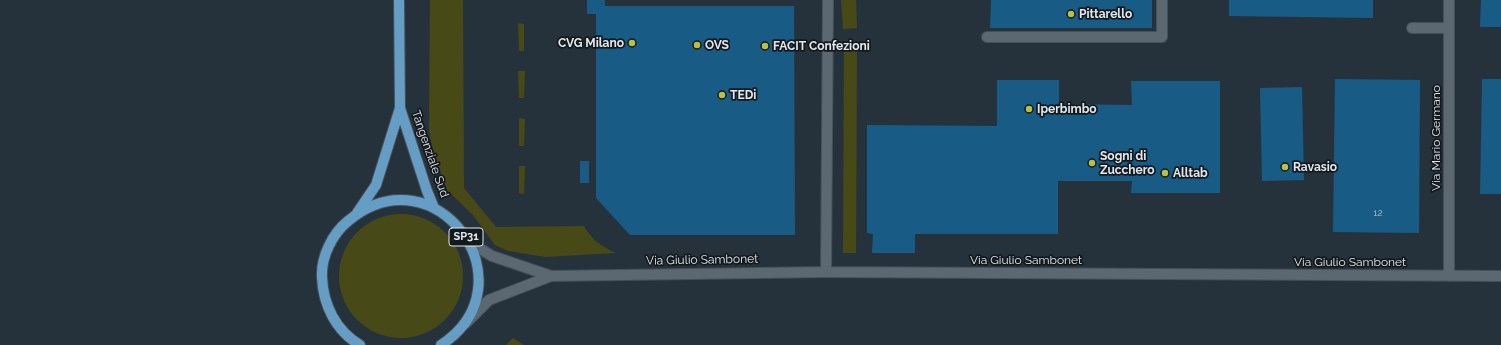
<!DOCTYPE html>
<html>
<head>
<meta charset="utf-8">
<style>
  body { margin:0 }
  canvas { display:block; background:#26323b }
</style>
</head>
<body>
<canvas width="1501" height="345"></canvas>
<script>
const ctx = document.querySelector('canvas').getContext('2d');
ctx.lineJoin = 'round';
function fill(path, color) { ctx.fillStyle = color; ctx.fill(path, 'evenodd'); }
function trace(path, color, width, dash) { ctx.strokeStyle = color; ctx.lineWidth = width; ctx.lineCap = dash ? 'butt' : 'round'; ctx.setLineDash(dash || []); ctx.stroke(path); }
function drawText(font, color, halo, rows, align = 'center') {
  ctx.font = font + ' Raleway,sans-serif'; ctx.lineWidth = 3.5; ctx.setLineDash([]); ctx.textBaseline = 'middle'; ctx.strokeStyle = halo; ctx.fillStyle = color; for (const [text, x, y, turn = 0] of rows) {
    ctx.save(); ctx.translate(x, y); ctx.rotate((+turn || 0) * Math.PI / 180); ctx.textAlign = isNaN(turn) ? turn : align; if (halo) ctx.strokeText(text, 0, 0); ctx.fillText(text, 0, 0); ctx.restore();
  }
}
fill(new Path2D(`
  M430,0H463L464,188L496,227L584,226C591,239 602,247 616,253L545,257L508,251L495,245L473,215L447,190L433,150L429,131Z
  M841,0H856L857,28L843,29Z
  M518,23L524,24V51H519Z
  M844,51H857L856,253H843Z
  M518,71H525L524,98H519Z
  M519,118L525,119L524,146H519Z
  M519,166H525L524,194L519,193Z
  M339 276a62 62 0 1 1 124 0a62 62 0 1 1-124 0Z
  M513,338L524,345H506Z`), '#474917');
fill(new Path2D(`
  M587,0H605V6H794L795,235H630L596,198V14H587Z
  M991,0H1152V28H990Z
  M1229,0H1373V18L1229,16Z
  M1481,0H1501V27H1480Z
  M1335,79L1420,80L1419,233L1333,232Z
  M1482,79H1501V194H1480Z
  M997,80H1059V104L1132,105L1131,81H1220V193H1131L1132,181H1058V234H915V253H872L873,234L867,233V125L997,126Z
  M1302,87L1304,180L1262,181L1260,88Z
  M580,161H589V183H580Z`), '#185b84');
const lane = new Path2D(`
  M1412,28H1449
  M987,37H1162V0`);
const street = new Path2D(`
  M469,242L492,256L551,276L826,272L1501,276
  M826,272L828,0
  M1449,276V0
  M465,324L489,300L551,276`);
const primary = new Path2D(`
  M399,0L400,108L427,191L434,208
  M357,213L376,185L400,108
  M360,345C336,331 323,305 322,277C321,257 332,234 348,221C436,148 534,284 441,345`);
trace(lane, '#455057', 12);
trace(street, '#455057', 12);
trace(primary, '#455057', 12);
trace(lane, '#5b6872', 10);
trace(street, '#5b6872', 10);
trace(primary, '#659dc5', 10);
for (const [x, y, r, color] of [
  [1071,14,4,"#bbc044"],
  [632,43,4,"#bbc044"],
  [697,45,4,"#bbc044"],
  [765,46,4,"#bbc044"],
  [722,95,4,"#bbc044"],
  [1029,109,4,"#bbc044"],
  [1092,163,4,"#bbc044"],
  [1285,167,4,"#bbc044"],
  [1165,173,4,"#bbc044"]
]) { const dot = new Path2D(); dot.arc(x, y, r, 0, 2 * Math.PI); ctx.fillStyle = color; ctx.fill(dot); trace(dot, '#14191d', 1.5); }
drawText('10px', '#aec5d4', null, [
  ["12",1378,213]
]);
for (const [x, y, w] of [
  [466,237,34]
]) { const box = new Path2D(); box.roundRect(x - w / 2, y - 9, w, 18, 3); ctx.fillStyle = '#14191d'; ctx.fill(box); trace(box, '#e0e8ee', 1); }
drawText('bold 11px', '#e0e8ee', null, [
  ["SP31",466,237]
]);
drawText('bold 12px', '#e0e8ee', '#14191d', [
  ["Pittarello",1079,14],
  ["CVG Milano",624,43,"right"],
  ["OVS",705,45],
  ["FACIT Confezioni",773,46],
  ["TEDi",730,95],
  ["Iperbimbo",1037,109],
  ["Sogni di",1100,156],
  ["Zucchero",1100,170],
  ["Ravasio",1293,167],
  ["Alltab",1173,173]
], 'left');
drawText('12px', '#e0e8ee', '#14191d', [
  ["Via Mario Germano",1436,138,-90],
  ["Tangenziale Sud",430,154,71],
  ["Via Giulio Sambonet",702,260,-1],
  ["Via Giulio Sambonet",1026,260],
  ["Via Giulio Sambonet",1350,262]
]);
</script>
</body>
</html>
